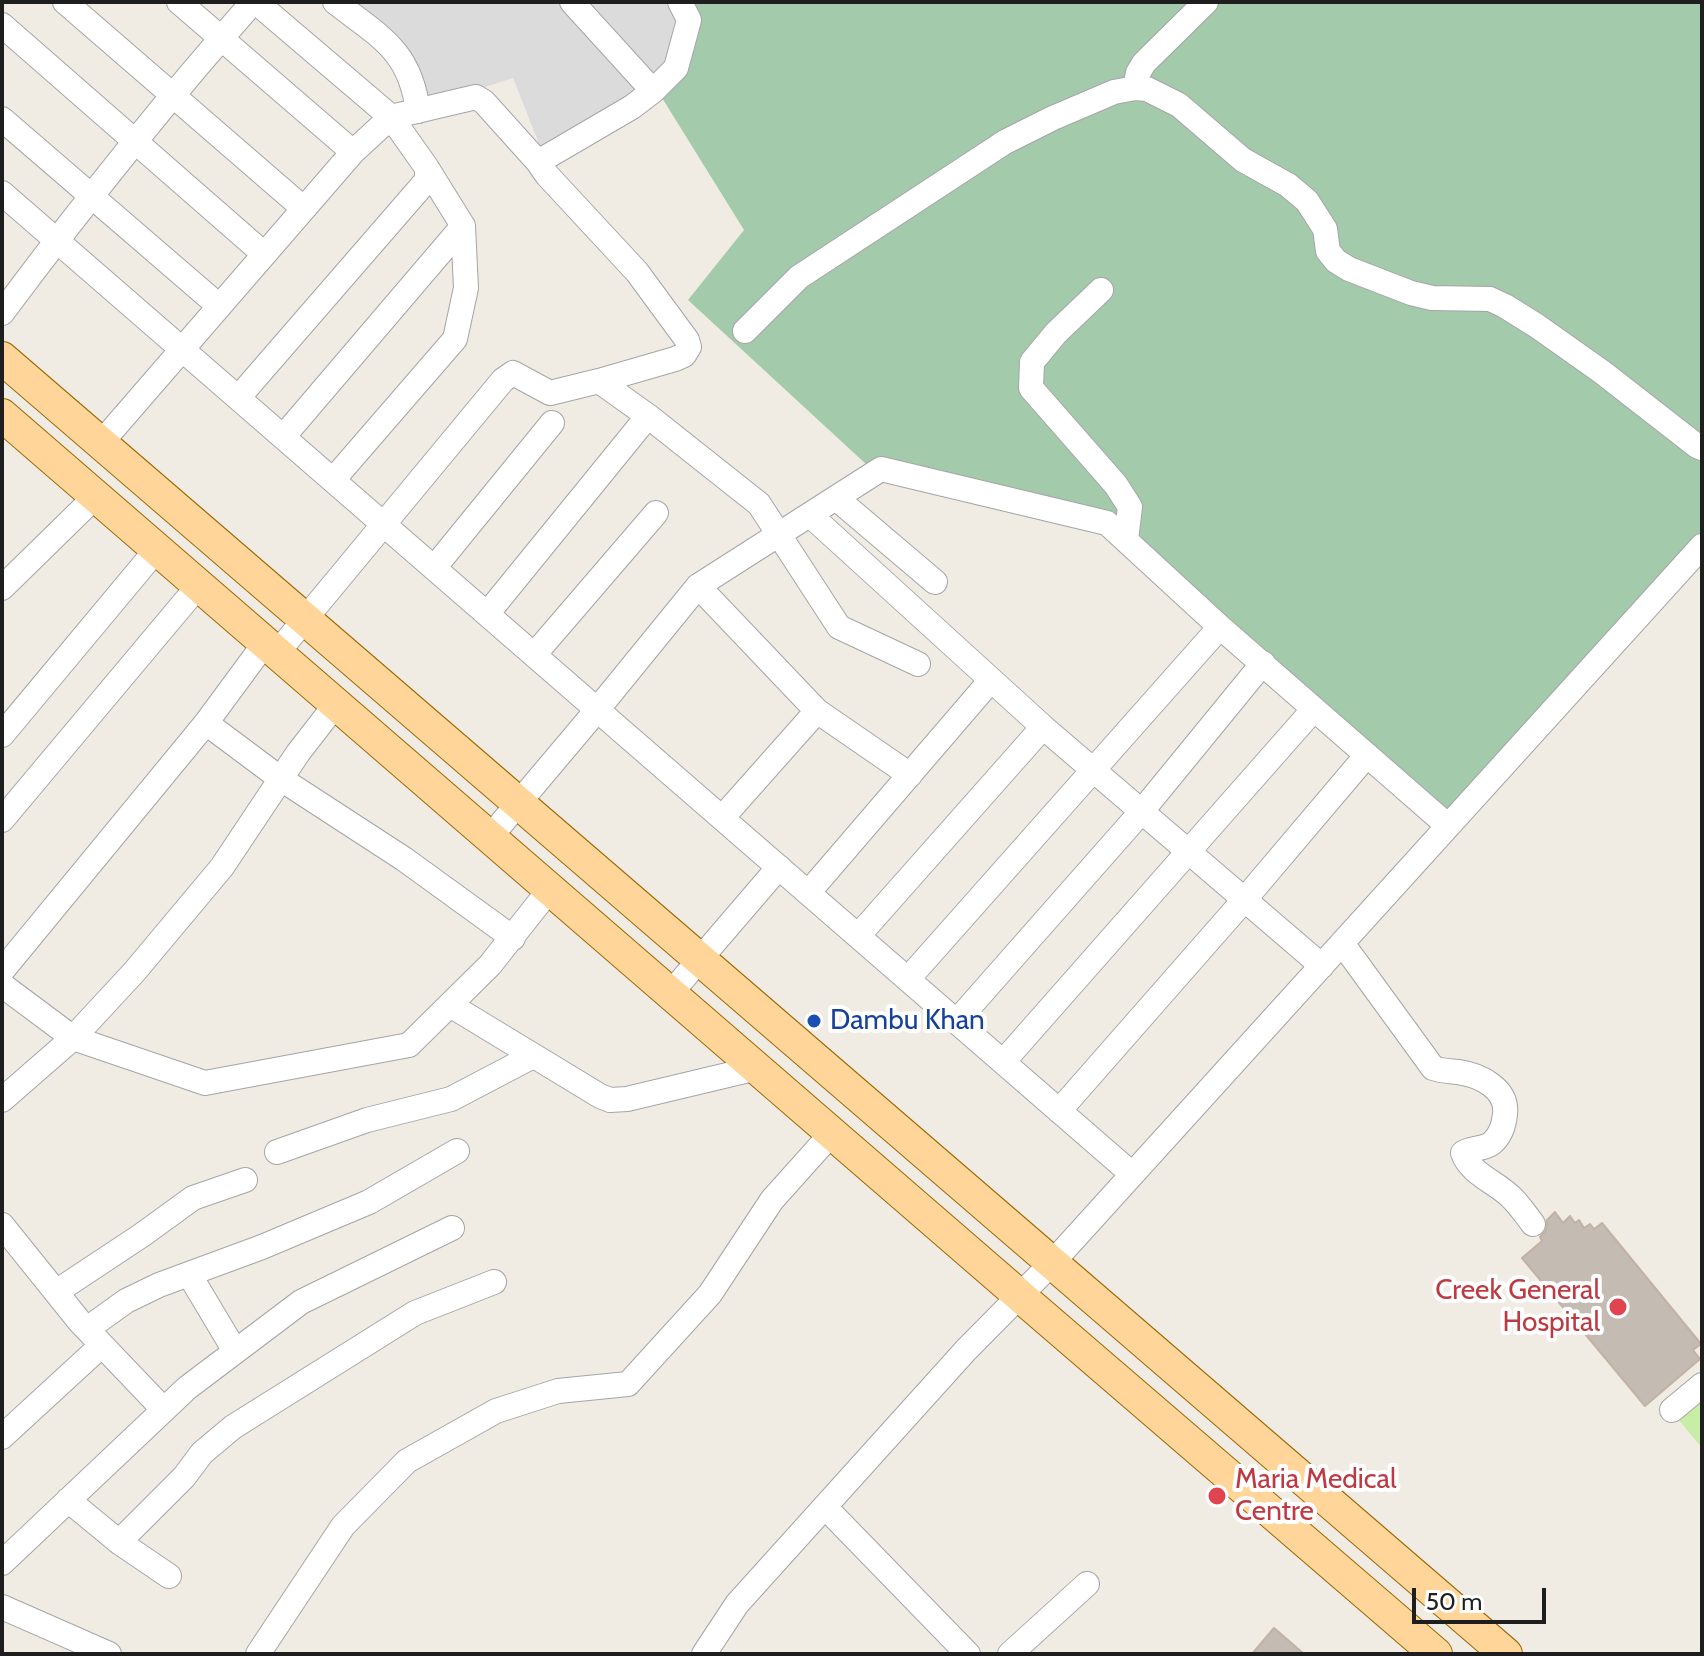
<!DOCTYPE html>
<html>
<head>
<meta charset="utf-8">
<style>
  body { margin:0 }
  #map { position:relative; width:1704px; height:1656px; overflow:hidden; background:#f0ece4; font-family:Cabin,sans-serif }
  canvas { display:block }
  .frame { position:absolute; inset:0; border:4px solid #1e1e1e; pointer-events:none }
  .scale { position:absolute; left:1412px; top:1588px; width:134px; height:36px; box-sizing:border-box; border:4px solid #1e1e1e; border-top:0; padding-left:10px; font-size:24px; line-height:28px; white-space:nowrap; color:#1e1e1e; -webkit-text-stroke:6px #fff; paint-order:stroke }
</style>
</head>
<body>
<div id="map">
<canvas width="1704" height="1656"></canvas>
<div class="frame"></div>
<div class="scale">50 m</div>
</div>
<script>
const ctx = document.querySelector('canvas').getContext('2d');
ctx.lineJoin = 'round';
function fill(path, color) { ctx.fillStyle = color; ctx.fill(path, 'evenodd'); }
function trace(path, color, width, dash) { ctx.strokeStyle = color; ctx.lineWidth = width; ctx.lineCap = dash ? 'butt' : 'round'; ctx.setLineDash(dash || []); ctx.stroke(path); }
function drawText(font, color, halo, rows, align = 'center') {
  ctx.font = font + ' Cabin,sans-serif'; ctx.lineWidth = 8; ctx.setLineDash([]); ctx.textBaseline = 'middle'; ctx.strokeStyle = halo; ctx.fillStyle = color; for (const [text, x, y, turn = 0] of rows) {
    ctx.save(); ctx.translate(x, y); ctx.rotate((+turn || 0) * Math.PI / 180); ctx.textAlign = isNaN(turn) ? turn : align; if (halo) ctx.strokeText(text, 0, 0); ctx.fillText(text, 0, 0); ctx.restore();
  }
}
fill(new Path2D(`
  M349,2H699L659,93L547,164L513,78L432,104L399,44Z`), '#dcdbdb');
fill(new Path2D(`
  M1702,1399V1448L1678,1419Z`), '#c8eda6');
fill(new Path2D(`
  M686,2H1702V543L1454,819L1112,518L867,465L688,300L744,230L659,93Z`), '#a3caaa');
const building = new Path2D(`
  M1555,1212L1563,1223L1570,1216L1575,1223L1579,1220L1584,1228L1590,1224L1594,1229L1602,1223L1701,1344L1693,1350L1700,1359L1645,1406L1522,1258L1542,1241L1540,1237L1546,1230L1547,1220Z
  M1274,1628L1304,1654H1252Z`);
fill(building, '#c4bbb3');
trace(building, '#c2b2a5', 2);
const minor = new Path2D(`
  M65,2L303,208
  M179,2L353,152
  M335,2C380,37 410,50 418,111
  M572,2L653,91
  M2,25L264,254
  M1135,88L1138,73L1144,63L1206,2
  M2,119L219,306
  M2,193L1132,1174
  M1101,290L1056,333L1032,362L1031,388L1116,485L1130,507L1126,540
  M2,313C82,206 165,101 253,2
  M745,331L799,277L1005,142L1053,118L1114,92L1135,88L1147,89L1179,105L1243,160L1288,185L1307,201L1325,229L1328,251L1336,261L1349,269L1411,293L1432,298L1490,299L1505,306L1537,326L1602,372L1697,446L1702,448
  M599,381L648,416L759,504L839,627L918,664
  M238,398L427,180V168L391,117L256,2
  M283,437L463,226
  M101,443L353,152L391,117L476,97L484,102L538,162L632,107L653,91L676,68L689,20L680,2
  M333,480L455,339L466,288L463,226L427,168
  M836,498L935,582
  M810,515L1043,727L1322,966
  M434,568L552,423
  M698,586L817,711L910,775
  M2,588L96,496
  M487,614L648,416
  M277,653L503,380L513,373L550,393L599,381L675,359L684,355L689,347L687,340L637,272L547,175L538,162
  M534,655L656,513
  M206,723L281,779L404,859L513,938
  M2,735L157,549
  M722,818L817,711
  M2,820L199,585
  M490,837L597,710L698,586L881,469L1107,523L1220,627L1447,825
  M808,893L991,680
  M858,936L1043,727
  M1342,943L1433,1068C1442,1071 1449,1071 1458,1072C1480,1075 1508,1089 1505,1114C1504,1125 1500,1136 1492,1143C1483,1150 1472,1147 1463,1153C1470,1174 1498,1183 1512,1198C1520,1206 1526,1215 1533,1224
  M2,971L206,723L265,643
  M908,979L1220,627
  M2,985L73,1038L205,1083L409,1045L490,965L550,889
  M670,994L779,867
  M450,1005L600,1096L610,1100L627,1099L757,1068
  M957,1021L1142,811L1263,663
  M1003,1062L1314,709
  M2,1100L73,1038L135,971L222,867L298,753L336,704
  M1059,1111L1245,899L1367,755
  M277,1152L367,1120L451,1099L533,1056
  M2,1225L80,1322L164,1410
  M189,1274L235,1351
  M56,1292L142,1235L193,1198L245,1180
  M87,1329L126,1301L159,1285L262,1247L369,1202L457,1151
  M1672,1410L1702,1385
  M2,1437L102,1345
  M68,1500L119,1542L169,1576
  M825,1507L968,1654
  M119,1542L184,1477L202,1453L233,1427L415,1313L494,1282
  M2,1563L187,1388L301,1302L452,1228
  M2,1607L109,1654
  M258,1654L343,1526L407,1461L496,1411L558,1391L628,1384L710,1294L772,1200L832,1133
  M704,1654L737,1604L966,1350L1052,1263L1702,546
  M1010,1654L1087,1584`);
const major = new Path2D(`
  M2,358L1506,1654
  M2,415L1020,1296L1436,1654`);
trace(minor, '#a5a5a5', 26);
trace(major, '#996800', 34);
trace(minor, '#fff', 24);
trace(major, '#ffd59a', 32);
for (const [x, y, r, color] of [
  [814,1021,8,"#1a4fb4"],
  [1618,1307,10,"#e0444e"],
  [1217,1496,10,"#e0444e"]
]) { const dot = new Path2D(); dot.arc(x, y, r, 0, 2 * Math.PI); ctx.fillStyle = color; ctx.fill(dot); trace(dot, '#fff', 3); }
drawText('28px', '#164399', '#fff', [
  ["Dambu Khan",830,1021]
], 'left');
drawText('28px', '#be3a42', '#fff', [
  ["Creek General",1600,1291],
  ["Hospital",1600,1323],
  ["Maria Medical",1235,1480,"left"],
  ["Centre",1235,1512,"left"]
], 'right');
</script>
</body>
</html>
